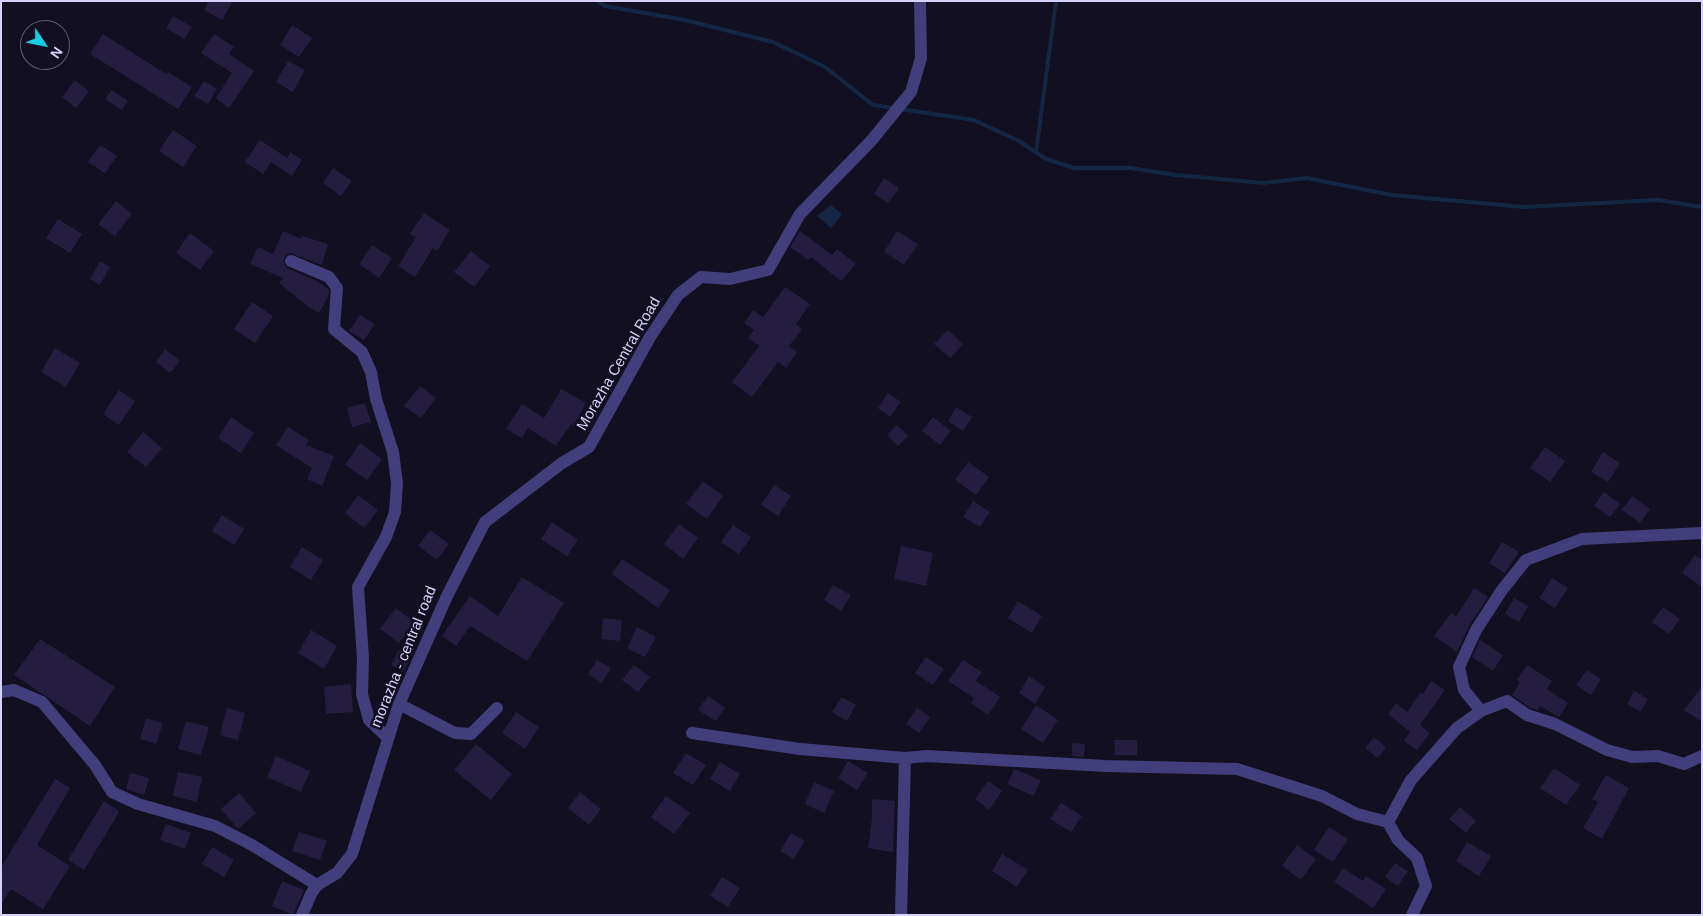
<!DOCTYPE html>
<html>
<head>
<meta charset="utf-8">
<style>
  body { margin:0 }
  #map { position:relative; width:1703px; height:916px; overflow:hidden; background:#120f20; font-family:Arial,sans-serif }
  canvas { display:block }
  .frame { position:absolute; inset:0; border:2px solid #d7d2fb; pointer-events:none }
  .north { position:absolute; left:20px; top:20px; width:50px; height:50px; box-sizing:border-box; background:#120f20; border:1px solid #615d78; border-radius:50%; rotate:124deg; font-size:14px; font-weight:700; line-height:20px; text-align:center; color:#d7d2fb }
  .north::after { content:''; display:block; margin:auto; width:18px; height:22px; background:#14cfe4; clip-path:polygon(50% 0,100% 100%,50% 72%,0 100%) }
</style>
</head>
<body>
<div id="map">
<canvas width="1703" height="916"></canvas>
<div class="frame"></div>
<div class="north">N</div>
</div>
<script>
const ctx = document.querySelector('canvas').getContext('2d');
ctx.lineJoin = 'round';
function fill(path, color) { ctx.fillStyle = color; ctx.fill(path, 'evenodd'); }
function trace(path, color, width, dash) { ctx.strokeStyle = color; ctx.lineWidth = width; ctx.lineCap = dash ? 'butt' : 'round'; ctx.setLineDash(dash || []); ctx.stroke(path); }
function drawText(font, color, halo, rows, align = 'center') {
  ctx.font = font + ' Arial,sans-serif'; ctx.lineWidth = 5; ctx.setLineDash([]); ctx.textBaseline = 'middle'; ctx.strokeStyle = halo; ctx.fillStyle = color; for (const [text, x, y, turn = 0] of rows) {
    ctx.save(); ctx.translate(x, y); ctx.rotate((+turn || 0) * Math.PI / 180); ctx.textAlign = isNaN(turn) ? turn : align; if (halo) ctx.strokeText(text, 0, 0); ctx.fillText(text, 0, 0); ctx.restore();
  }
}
fill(new Path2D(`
  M831,205L842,214L831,228L817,216Z`), '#132745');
trace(new Path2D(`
  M598,1L605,6L685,20L773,42L825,67L873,105L893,108
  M900,109L974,120L1019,141L1046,159L1074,168H1130L1176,175L1263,183L1307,178L1392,195L1524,207L1658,200L1702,207
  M1036,152L1056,1`), '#132745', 4);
fill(new Path2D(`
  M209,1H233L222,20L204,10Z
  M173,16L192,27L184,39L166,28Z
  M292,25L312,38L299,57L280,45Z
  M103,34L166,74L168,72L192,87L178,109L90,54Z
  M214,34L234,47L229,54L254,71L229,108L216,98L232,73L201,53Z
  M288,61L305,70L293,92L276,82Z
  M75,80L89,91L76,108L62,97Z
  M204,81L217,89L208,104L194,96Z
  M112,90L128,101L122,110L105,99Z
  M173,130L197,146L183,167L159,151Z
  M260,140L287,158L290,152L302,160L292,176L271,162L263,174L245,162Z
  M100,145L117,156L105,173L88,162Z
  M333,168L352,181L341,196L323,183Z
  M884,178L899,188L888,203L874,194Z
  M116,201L132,214L115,236L98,224Z
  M424,213L450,230L437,251L433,248L415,277L398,266L416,237L410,234Z
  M58,219L82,234L70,253L46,238Z
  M283,231L301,239L302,236L328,244L322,265L290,253L286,255L283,262L287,268L317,281L329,290L328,297L319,313L306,305L279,283L283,278L250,264L258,247L273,254Z
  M800,231L832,255L837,249L856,264L841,281L811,257L808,260L790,247Z
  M897,231L918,244L904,265L884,252Z
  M190,233L214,251L200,270L176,253Z
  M372,245L392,258L379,278L359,264Z
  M471,251L490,266L474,287L454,272Z
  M100,261L110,267L100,285L90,279Z
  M785,287L810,304L796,324L802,329L789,346L797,352L786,368L778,362L752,397L732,382L759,346L748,338L754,330L744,323L753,310L763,317Z
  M252,302L273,316L255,343L234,329Z
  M360,315L375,324L364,340L349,331Z
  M948,330L963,344L950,358L934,344Z
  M55,348L80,363L66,387L41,372Z
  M165,349L180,361L170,373L156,362Z
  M420,386L436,398L421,418L404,406Z
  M561,389L586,403L573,426L571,424L556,446L528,428L522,438L506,429L522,404L544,418Z
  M119,390L135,401L119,425L103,414Z
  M888,393L901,402L890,417L878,408Z
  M365,403L371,422L352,427L347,408Z
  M956,407L972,417L963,431L948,421Z
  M231,417L254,433L241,453L218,438Z
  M933,417L951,431L940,445L922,431Z
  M897,425L908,436L898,446L887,435Z
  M288,427L309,440L306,445L334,456L322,486L307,479L312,468L276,445Z
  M143,432L162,448L146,467L127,452Z
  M360,443L382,459L367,480L345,465Z
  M1545,447L1565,461L1550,482L1530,468Z
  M1603,452L1620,463L1608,482L1591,472Z
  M968,462L989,477L976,495L955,480Z
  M703,481L723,496L707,519L686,504Z
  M774,485L791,496L778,516L761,505Z
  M1604,492L1620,504L1610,517L1594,506Z
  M358,495L378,510L364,528L345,513Z
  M1632,496L1650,509L1640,523L1622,510Z
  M973,501L990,512L980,527L963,517Z
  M222,515L244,529L234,545L212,531Z
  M552,522L578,540L567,556L541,539Z
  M679,524L698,538L683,559L664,544Z
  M733,525L751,537L739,554L721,542Z
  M430,530L449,544L437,560L418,546Z
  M1502,542L1519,552L1505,573L1489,563Z
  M901,546L933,553L926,586L894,579Z
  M302,547L323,560L311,580L290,567Z
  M1695,555L1702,560V587L1682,573Z
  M622,559L670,590L658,608L612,574Z
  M522,577L564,603L527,661L470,626L456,646L442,636L470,596L498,616Z
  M1552,578L1568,588L1555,608L1539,598Z
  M833,585L851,595L841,611L824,600Z
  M1474,588L1488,597L1469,626L1457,652L1434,636L1451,613L1456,617Z
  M1514,598L1528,606L1519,622L1505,614Z
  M1018,601L1042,616L1032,633L1008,618Z
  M1663,607L1680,619L1669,634L1652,622Z
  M396,608L415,623L399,643L380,629Z
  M603,618L622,620L620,641L601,639Z
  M637,627L656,637L645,657L627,648Z
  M311,630L337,646L324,669L298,653Z
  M40,639L115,687L90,726L14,675Z
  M1480,640L1503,655L1493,671L1472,657Z
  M399,650L411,657L403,672L391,665Z
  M926,657L944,669L933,685L915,673Z
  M597,660L611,668L602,683L588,674Z
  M963,660L982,672L976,681L1000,697L988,715L971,703L974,698L948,681Z
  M634,665L650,677L638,692L622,680Z
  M1527,665L1552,681L1547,689L1568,703L1559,717L1540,706L1538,710L1531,708L1512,695L1520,682L1517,680Z
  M1587,670L1601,679L1591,695L1576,685Z
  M1029,676L1045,687L1035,704L1019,693Z
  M1431,681L1445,690L1420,725L1430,733L1417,750L1404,741L1410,732L1388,714L1396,703L1407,712L1420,693L1423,694Z
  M351,684L353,712L326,714L324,687Z
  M1702,686V722L1684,710Z
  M387,687L396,690L388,713L379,710Z
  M1634,691L1648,699L1641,712L1627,704Z
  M708,696L725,708L716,721L698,710Z
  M842,697L856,705L847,721L832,712Z
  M1036,705L1058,720L1043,743L1021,729Z
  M227,708L245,713L238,740L220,735Z
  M917,708L930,717L919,733L906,724Z
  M516,712L539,727L525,749L502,733Z
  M146,718L163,723L156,744L140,739Z
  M186,721L209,727L201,755L178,749Z
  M1374,737L1386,747L1378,758L1365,748Z
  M1114,740H1137V755H1115Z
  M1072,743L1085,744L1084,757L1072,756Z
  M476,744L512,774L491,800L454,770Z
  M686,753L706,765L693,785L673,773Z
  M276,756L310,771L301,792L267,777Z
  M848,761L868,773L857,790L838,778Z
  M720,762L740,774L730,791L710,779Z
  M1554,768L1580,785L1566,805L1540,788Z
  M1014,769L1041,780L1033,796L1007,784Z
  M178,772L202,777L197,802L173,796Z
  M130,773L149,778L144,795L126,789Z
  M1606,775L1629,788L1602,839L1583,828L1598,802L1592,799Z
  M55,779L70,788L37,845L70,866L43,909L11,889L1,905V867Z
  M988,781L1002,791L989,810L975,799Z
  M814,782L834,791L824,813L805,804Z
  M580,792L601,809L589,825L568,808Z
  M239,793L256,813L238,829L221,809Z
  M666,796L690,813L674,834L651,817Z
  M872,799L895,801L893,852L868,848L872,818Z
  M104,801L118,810V814L84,870L68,860Z
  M1061,803L1082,816L1071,832L1050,819Z
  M1460,807L1476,821L1466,833L1449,819Z
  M166,824L191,833L185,849L160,840Z
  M1329,827L1348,839L1333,862L1314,850Z
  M299,832L327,841L320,860L292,851Z
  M791,833L805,841L794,859L780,851Z
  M1467,842L1491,856L1479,876L1456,861Z
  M1297,845L1316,859L1301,880L1282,866Z
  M212,847L234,860L224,877L202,864Z
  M1002,854L1028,870L1017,887L992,871Z
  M1395,863L1408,871L1398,886L1385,877Z
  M1343,868L1363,881L1366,876L1386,889L1373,908L1334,882Z
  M722,877L740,888L728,907L710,896Z
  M282,881L304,890L293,915L272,906Z`), '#241d3f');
trace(new Path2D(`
  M291,261L329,277L337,288L334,329L362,352L371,372L376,399L393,452L397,483L395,512L386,537L358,587L363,658L362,694L369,720L388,738
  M1,692L14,690L42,702L95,765L112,792L138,804L215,826L252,845L317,885
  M399,704L455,733L471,734L497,708
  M1481,711L1464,690L1459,667L1476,630L1502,590L1526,560L1582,539L1702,533
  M692,733L800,749L905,758L927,756L1105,766L1237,769L1322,796L1357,814L1388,822
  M302,915L311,894L317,885L337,873L352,854L399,704L447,596L485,522L562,463L589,447L650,337L678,295L701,277L730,279L768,270L800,214L871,141L911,92L921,58L920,1
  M901,915L905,758
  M1412,915L1426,886L1417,858L1398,840L1388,822L1411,780L1457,728L1481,711L1507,701L1527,715L1555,724L1607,750L1632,757L1658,756L1684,764L1702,756`), '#413e7b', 12);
drawText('15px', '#d7d2fb', '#120f20', [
  ["Morazha Central Road",619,364,-60],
  ["morazha - central road",404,657,-68]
]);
</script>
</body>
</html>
